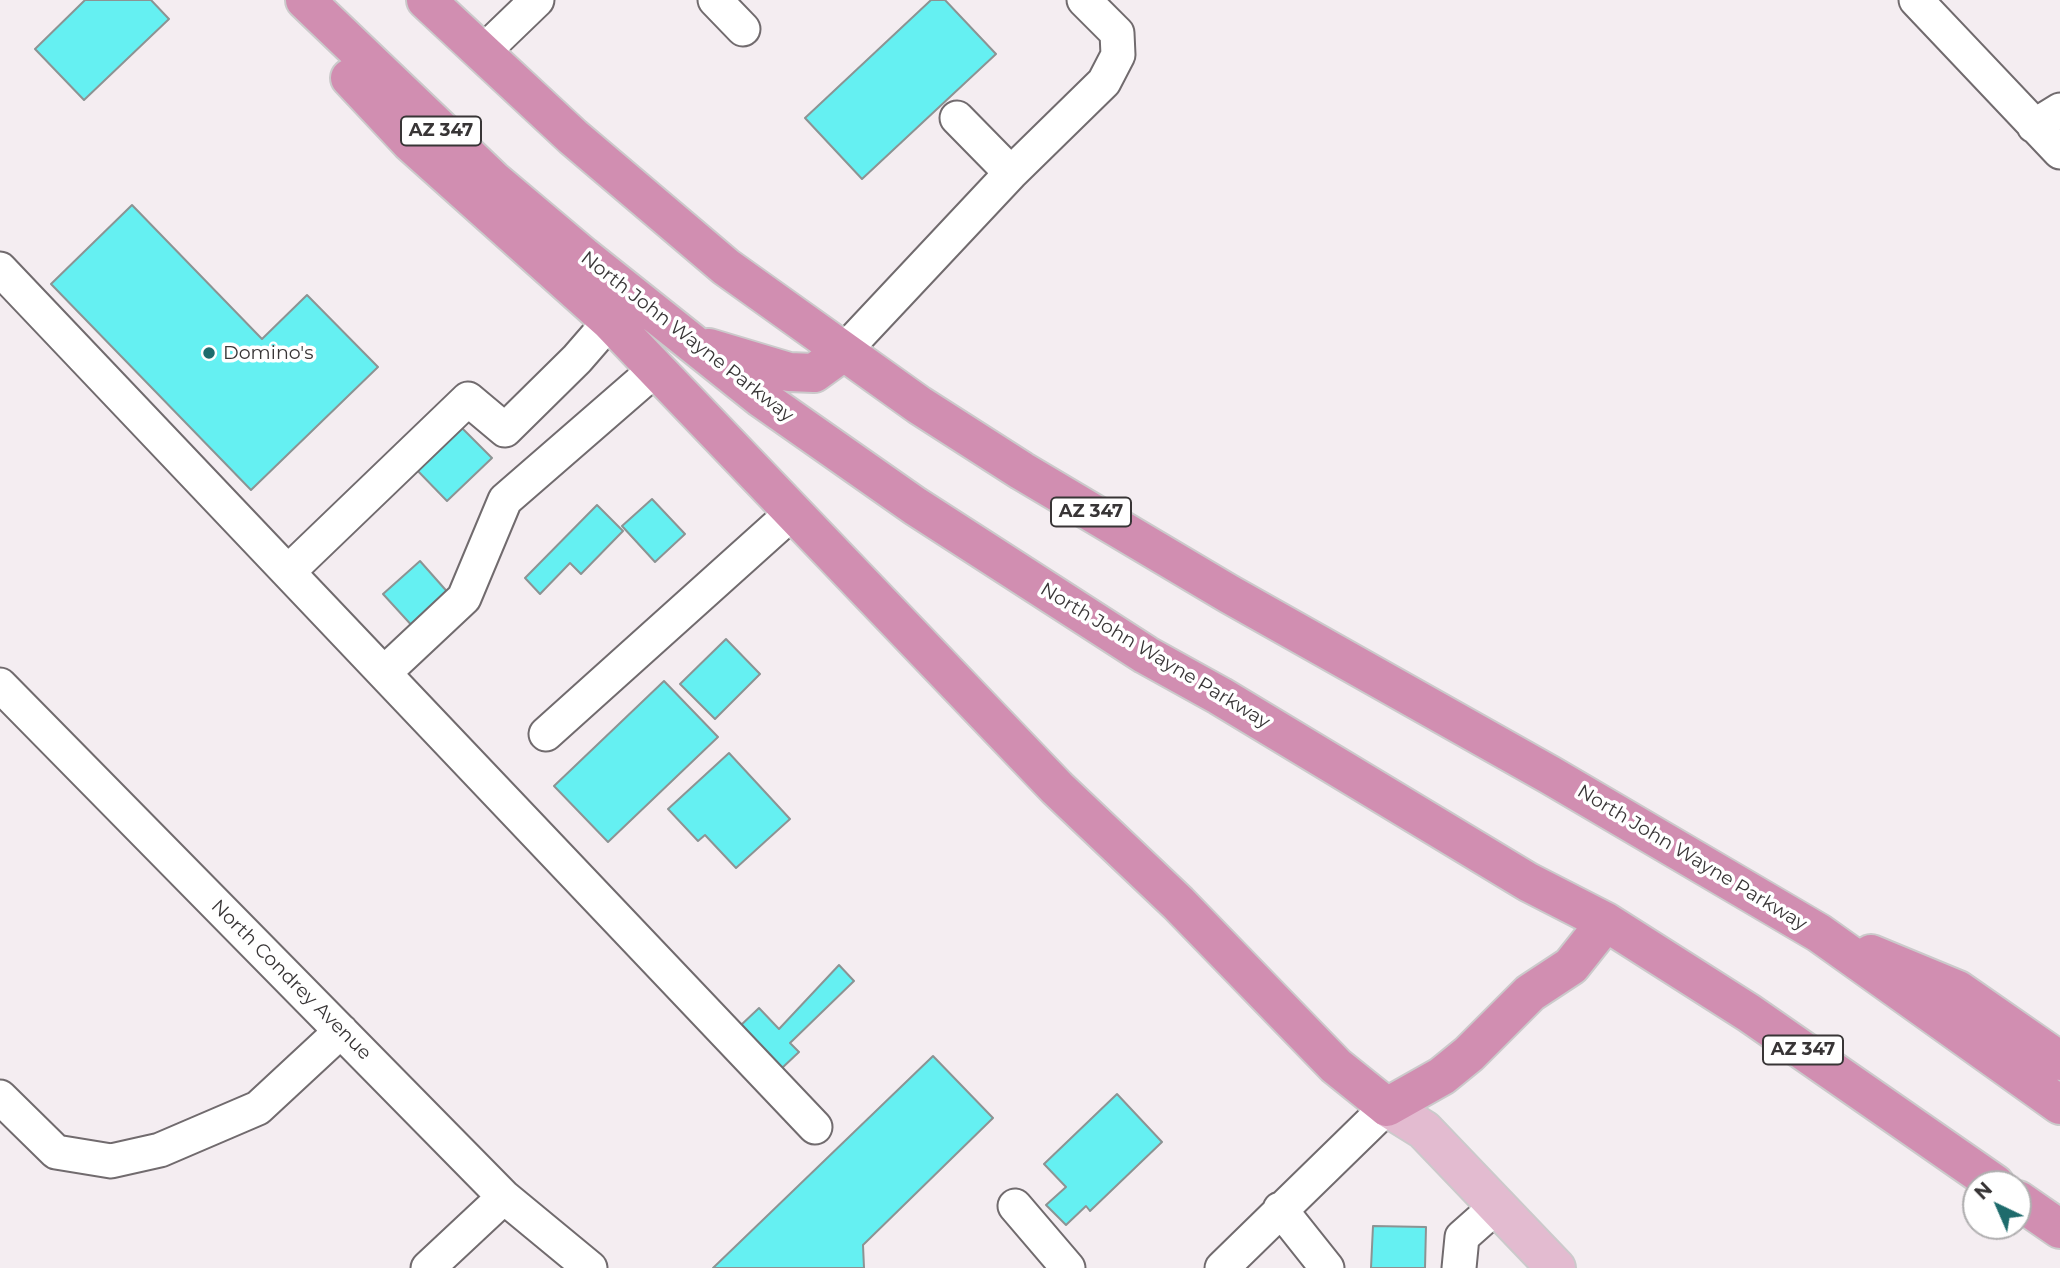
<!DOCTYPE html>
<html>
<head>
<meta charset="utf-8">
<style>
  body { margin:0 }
  #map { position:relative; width:2060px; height:1268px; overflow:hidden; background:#f4edf1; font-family:Montserrat,sans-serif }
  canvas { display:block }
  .north { position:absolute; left:1962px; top:1170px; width:70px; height:70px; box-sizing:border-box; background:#fff; border:2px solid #afaeaf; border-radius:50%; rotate:316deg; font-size:19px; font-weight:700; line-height:28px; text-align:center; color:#383536 }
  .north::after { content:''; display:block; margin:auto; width:24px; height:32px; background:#1e6b6c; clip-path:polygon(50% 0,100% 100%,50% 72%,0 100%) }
</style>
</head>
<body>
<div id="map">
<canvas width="2060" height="1268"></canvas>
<div class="north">N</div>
</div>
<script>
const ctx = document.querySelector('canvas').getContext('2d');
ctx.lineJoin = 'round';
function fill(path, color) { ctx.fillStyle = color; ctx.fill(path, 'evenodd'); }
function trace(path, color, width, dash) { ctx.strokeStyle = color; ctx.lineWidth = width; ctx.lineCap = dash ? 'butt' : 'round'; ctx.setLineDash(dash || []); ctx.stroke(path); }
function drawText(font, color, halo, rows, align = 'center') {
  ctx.font = font + ' Montserrat,sans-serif'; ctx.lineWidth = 7; ctx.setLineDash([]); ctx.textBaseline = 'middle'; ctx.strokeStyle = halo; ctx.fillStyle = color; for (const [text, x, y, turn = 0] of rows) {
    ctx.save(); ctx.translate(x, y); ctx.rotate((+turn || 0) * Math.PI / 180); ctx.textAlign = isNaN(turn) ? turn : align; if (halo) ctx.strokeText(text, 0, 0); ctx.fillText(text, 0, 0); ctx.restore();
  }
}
const building = new Path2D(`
  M85,0H151L169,19L84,100L35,49Z
  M931,0H945L996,54L862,179L805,118Z
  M132,205L262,339L307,295L378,367L251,490L51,284Z
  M457,423L492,458L447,501L413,466Z
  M652,499L685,534L655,562L622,526Z
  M597,505L623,531L581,574L570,563L540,594L525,578Z
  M420,561L451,596L415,629L383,594Z
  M726,639L760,674L715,719L680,684Z
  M664,681L718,737L608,842L554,786Z
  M729,753L790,819L736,868L705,835L698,841L668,809Z
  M839,965L854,981L790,1043L799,1052L781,1069L740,1026L759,1008L779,1029Z
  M933,1056L993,1118L863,1245L864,1268H713Z
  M1117,1094L1162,1142L1090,1211L1086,1206L1066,1225L1046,1205L1066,1187L1044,1164Z
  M1373,1226L1426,1227L1425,1268H1371Z`);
fill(building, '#65f0f2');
trace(building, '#8c9393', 2);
const minor = new Path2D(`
  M715,0L743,29
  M1916,0L2060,152
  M481,54L537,0
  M957,118L1011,173
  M2034,126L2060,110
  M0,269L815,1127
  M843,352L1011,173L1104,82L1118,55L1117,33L1084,0
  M288,572L468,399L505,430L577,359L610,321
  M384,673L464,598L505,500L657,368
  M0,685L504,1197L590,1268
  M546,734L793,512
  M0,1097L56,1152L111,1161L160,1150L258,1108L341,1031
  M1015,1206L1068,1268
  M1280,1209L1327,1268
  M428,1268L504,1197
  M1222,1268L1387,1107
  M1459,1268L1462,1237L1497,1206`);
const major = new Path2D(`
  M1387,1107L1424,1130L1556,1268`);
const highway = new Path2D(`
  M305,0L493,180L583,256L761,398L915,506L1146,655L1220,696L1528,882L1606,922L1749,1013L1995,1184
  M426,0L573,137L726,267L919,405L1022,471L1229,594L1550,775L1819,933L2060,1105
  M350,78L410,142L610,321L1057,788L1178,903L1336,1066L1387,1107L1442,1076L1469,1054L1530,993L1571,966L1606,922
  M709,348L789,372L814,373L843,352
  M1871,954L1958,990L2060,1061
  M2018,1200L2060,1229`);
trace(minor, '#716b6e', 37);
trace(major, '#cbcacb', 42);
trace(highway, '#cbcacb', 42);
trace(minor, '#fff', 33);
trace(major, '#e3bbd0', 38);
trace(highway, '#d18eb1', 38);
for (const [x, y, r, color] of [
  [209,353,7,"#1e6b6c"]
]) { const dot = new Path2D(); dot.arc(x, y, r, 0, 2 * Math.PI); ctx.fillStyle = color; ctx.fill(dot); trace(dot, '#fff', 2.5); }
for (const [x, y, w] of [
  [441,131,80],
  [1091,512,80],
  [1803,1050,80]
]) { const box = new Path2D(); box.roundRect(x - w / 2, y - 14.5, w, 29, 5); ctx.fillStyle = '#fff'; ctx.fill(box); trace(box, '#383536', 2); }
drawText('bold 18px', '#383536', null, [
  ["AZ 347",441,131],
  ["AZ 347",1091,512],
  ["AZ 347",1803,1050]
]);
drawText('19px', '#383536', '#fff', [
  ["North John Wayne Parkway",687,337,38],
  ["North John Wayne Parkway",1155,656,31],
  ["North John Wayne Parkway",1692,858,31],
  ["North Condrey Avenue",291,980,45]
]);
drawText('19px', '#383536', '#fff', [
  ["Domino's",223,353]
], 'left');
</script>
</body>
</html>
